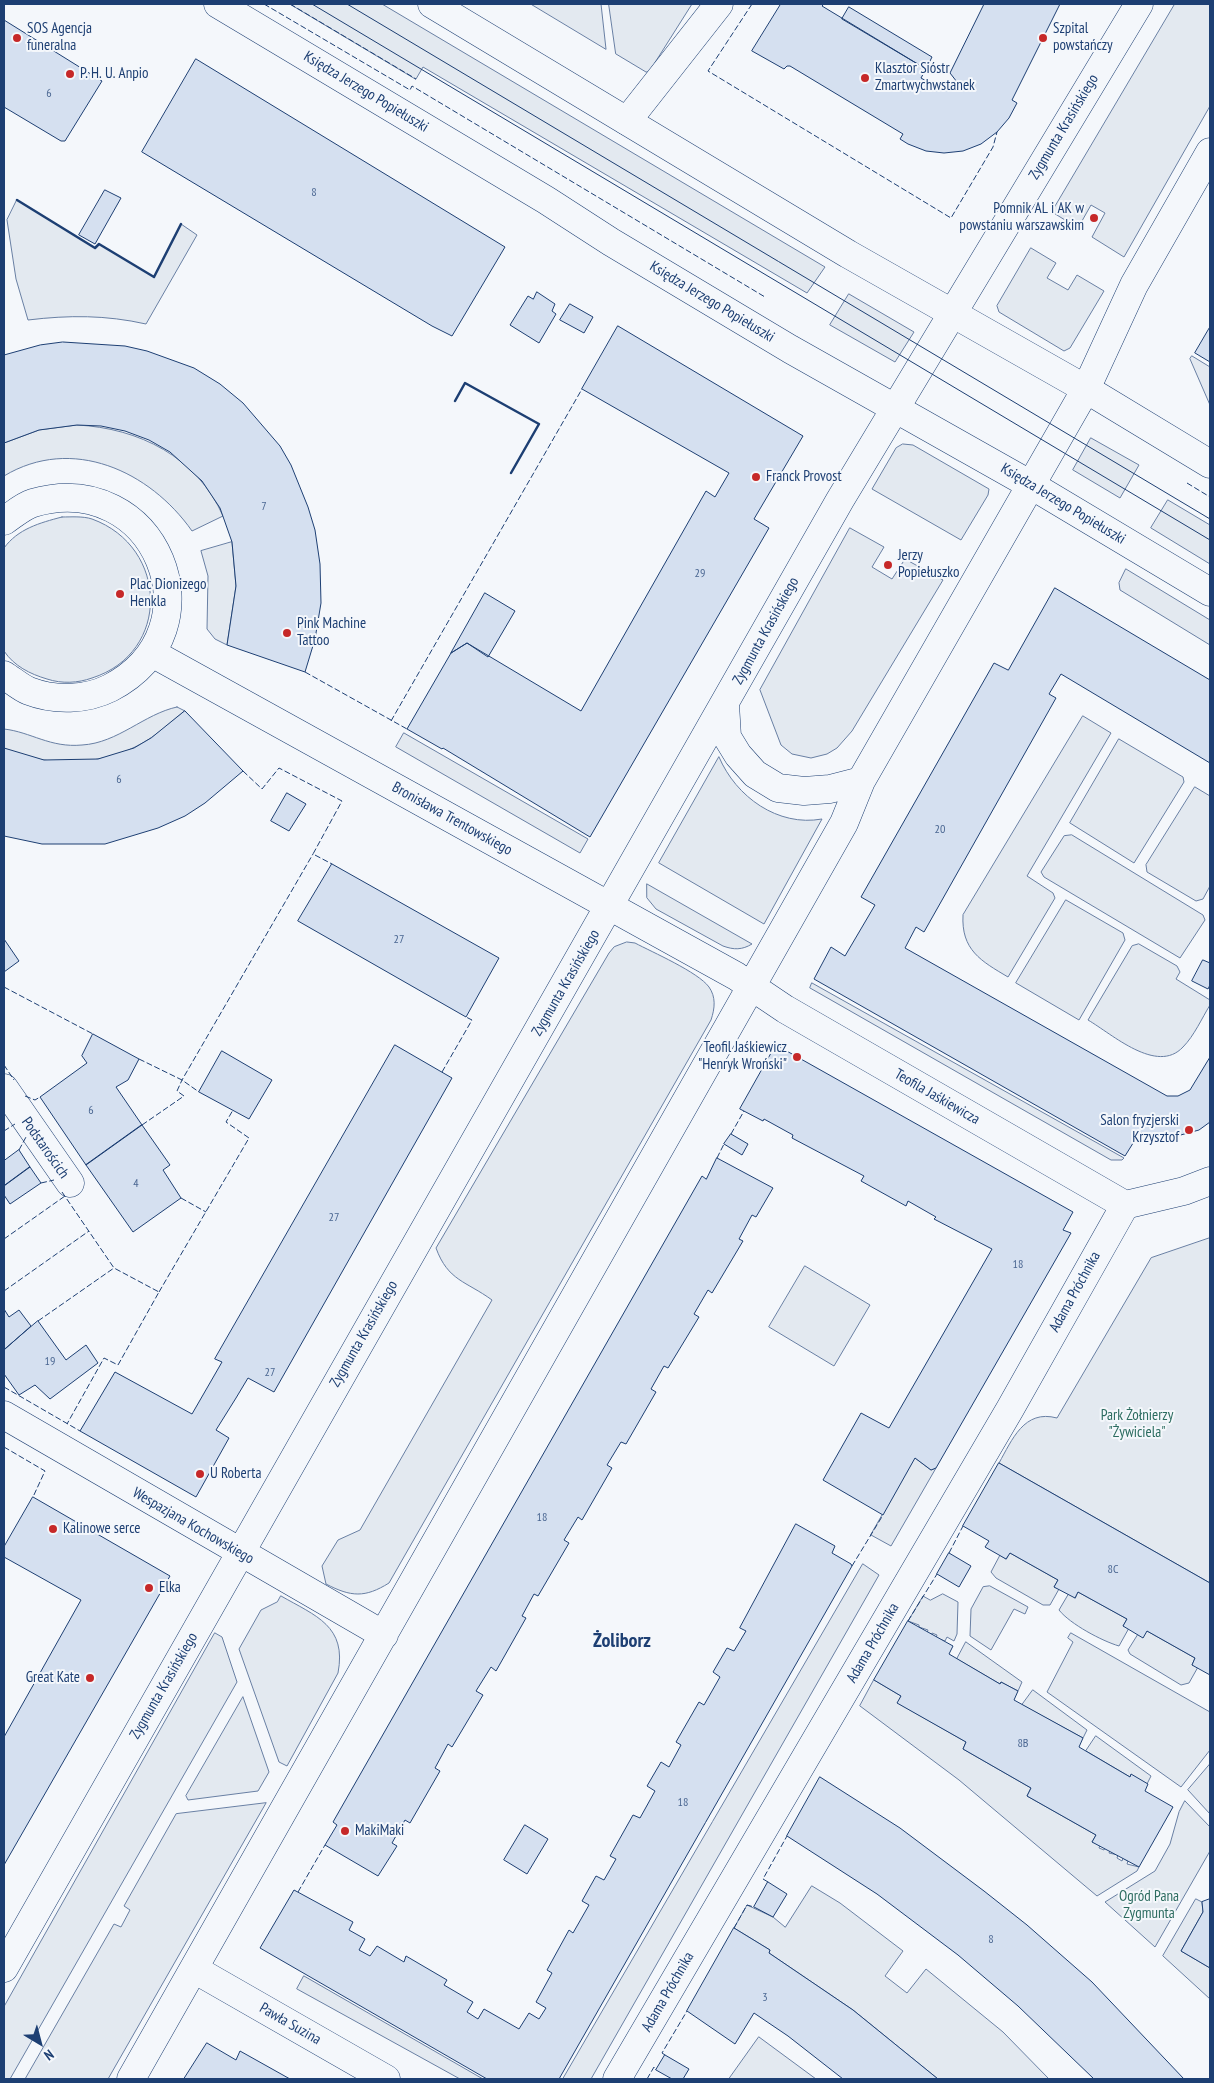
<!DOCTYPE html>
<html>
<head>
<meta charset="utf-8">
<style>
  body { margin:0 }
  #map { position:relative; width:1214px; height:2083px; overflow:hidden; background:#f4f7fb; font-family:"PT Sans Narrow",sans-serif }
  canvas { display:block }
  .frame { position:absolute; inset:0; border:5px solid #1d3f73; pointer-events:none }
  .north { position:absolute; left:15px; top:2018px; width:50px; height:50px; -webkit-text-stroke:4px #f4f7fb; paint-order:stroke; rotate:143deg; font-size:14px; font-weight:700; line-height:20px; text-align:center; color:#1d3f73 }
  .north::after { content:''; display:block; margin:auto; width:18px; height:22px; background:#1d3f73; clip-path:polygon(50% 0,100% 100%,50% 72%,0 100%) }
</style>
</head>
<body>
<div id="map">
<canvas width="1214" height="2083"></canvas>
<div class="frame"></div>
<div class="north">N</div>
</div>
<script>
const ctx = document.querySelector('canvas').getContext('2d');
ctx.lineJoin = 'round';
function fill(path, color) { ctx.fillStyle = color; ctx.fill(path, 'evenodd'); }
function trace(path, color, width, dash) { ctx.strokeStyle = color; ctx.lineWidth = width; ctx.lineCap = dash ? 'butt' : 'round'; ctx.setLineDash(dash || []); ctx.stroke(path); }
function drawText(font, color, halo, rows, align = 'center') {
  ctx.font = font + ' "PT Sans Narrow",sans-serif'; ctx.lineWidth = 4; ctx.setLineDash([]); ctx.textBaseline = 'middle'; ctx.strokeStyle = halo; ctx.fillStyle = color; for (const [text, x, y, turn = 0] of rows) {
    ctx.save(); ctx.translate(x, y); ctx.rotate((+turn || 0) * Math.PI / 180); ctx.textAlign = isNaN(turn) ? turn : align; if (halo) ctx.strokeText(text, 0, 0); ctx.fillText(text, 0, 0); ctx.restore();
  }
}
const green = new Path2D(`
  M290,4H382L825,267L807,293L423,67L416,79Z
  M531,4H601L606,49Z
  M609,4H692L649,72H646L616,54Z
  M1175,4H1210V106L1124,257L1092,237L1105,213L1091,205L1078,228L1052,212Z
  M17,200L95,248L99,244L154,277L181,224L197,235L146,324C106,315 69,315 28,320L16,279L7,220Z
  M1031,248L1056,263L1047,278L1068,290L1077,275L1104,291L1070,348L1064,351L999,312L997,306Z
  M849,294L914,332L895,362L830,325Z
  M1192,356L1210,367V405L1190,359Z
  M77,425C139,428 197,457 223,516L192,531C150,471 72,435 4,476V443L39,430Z
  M1091,438L1139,465L1120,498L1073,470Z
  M903,444L913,445L989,489L988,495L961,540L872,489L896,448Z
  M1168,500L1210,525V564L1151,528Z
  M62,517C71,517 83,516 92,519C169,547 171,653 92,678C78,683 62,684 47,679C30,674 14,666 4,651V548C18,529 39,523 62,517Z
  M850,528L884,547L872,567L892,579L905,559L943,580L852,731L837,748L827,754L811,758L792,754L781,745L760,690Z
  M232,542L236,586L227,645L215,639L207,629L208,576L201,551Z
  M1126,569L1210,620V645L1120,590L1119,583Z
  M177,707L185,711C169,724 154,738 135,747C98,766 41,767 4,748V729C31,732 50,748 82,745C118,743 144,714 177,707Z
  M1083,716L1111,733L1027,876L1053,893L1055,898L1008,977C981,961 961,950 963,915Z
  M404,733L588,839L580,853L396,747Z
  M1119,739L1183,777L1184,782L1134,863L1070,823Z
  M719,757C736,797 778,827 822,819L764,924L659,863Z
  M1195,787L1210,796V886L1203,899L1196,901L1147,872L1146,865Z
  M1072,835L1203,915L1205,920L1180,958L1044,877L1041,872L1064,836Z
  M647,884L752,944C742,950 734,950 723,946L656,909L647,898Z
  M1066,900L1123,933L1125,940L1079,1020L1016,983Z
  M627,942L635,943C652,952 698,972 709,987C716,997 715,1008 711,1020L389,1583C365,1598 351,1597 326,1584L322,1566L338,1540L360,1530L492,1300C466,1281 448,1281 436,1248L609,953L614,947Z
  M1139,944L1177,966L1180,972L1176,979L1210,1000V1005C1202,1018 1194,1036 1183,1047C1157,1075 1112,1034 1088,1020L1132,946Z
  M812,983L1124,1158L1122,1160H1111L810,988Z
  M1210,1238V1583L999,1463C1012,1440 1024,1409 1057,1418L1151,1258Z
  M805,1266L870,1305L834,1366L769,1327Z
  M915,1458L931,1470L936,1468L891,1546L871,1535Z
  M1010,1553L1058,1580L1054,1587L1059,1589L1050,1605H1043L996,1578L991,1572L1000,1555L1006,1559Z
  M863,1564L879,1575L591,2079H563Z
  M990,1586L1028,1607L1025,1614L1014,1609L991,1650L970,1636L971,1609L983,1587Z
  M1078,1592L1127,1619L1123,1626L1129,1628L1119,1646C1102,1641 1070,1624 1059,1610L1069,1593L1075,1598Z
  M943,1594L958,1602L957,1634L954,1641L947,1637L945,1641L936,1638L937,1635L932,1633L931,1635L927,1633L928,1630L919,1627V1625L908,1621L923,1596L930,1600Z
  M281,1596C316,1616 347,1626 338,1673L287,1766L279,1762L239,1649L261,1610L277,1602Z
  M1147,1631L1195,1658L1192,1665L1198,1667L1189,1683L1181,1685L1130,1654L1128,1650L1138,1634Z
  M215,1633L222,1637L237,1682L10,2079H4V2007Z
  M1071,1633L1210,1712V1750L1181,1787L1047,1692L1073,1642L1068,1638Z
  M966,1642L1022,1682L1018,1691L1001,1682L1000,1684L957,1659Z
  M874,1680L901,1696L898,1703L966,1742L963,1749L1031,1788L1027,1796L1096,1835L1092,1842L1100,1845L1099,1848L1104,1850L1105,1848L1110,1850L1109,1853L1118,1855L1117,1858L1122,1861L1123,1858L1128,1861L1127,1864L1139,1867L1137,1871L1097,1896L959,1780L860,1706Z
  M1033,1690L1087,1730L1083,1738L1022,1705Z
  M243,1697L269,1772L258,1791L188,1800L186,1796Z
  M1096,1736L1151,1776L1147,1784L1131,1775L1130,1777L1086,1751Z
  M1210,1764V1814L1188,1790Z
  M1185,1801L1210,1827V1851L1155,1947L1105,1902L1155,1871L1170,1844L1179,1812Z
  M266,1803L108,2079H25L114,1924L121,1927L130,1910L124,1906L176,1814Z
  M812,1886L840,1903L903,1951L885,1976L907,1993L926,1969L1003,2032L1049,2079H938L853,2010L769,1953L770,1950L734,1928L747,1905L773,1917L785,1927Z
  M1196,1899L1202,1902L1203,1912L1181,1951L1210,1968V1999L1163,1956Z
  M304,1976L483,2079H460L297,1989Z
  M759,2037L816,2079H729Z`);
fill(green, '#e3e9f0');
trace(green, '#687fa3', 1);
const building = new Path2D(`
  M781,4H824L822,6L926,69L921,78L942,90L953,87L957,82L950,73L984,4H1060L1012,100L1017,103L1009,118L997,132L981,144L963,151L944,153L926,151L908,144L900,139L903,134L790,66H787L784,69L752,51Z
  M849,7L932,57L926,69L842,19Z
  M4,20L102,81L65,141H61L4,107Z
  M196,59L505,247L452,336L432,326L142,152Z
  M105,190L121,198L95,244L79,235Z
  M537,292L555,304L552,311L556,314L539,343L510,325L528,296L533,299Z
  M570,304L593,317L584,333L560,320Z
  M618,326L803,436L754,519L769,528L590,837L443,748L442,749L407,729L451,653L467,643L581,711L706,491L715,497L729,473L582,389Z
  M1210,327V362L1195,353Z
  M63,342L125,346L147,351L194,368L220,384L243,403L280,446L291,465L308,507L315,530L320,564L321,603L315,639L305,672L227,645L236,586L232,542L220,508L202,481L170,452L149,440L125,431L101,426L77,425L39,430L4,443V355L40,345Z
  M1055,588L1210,680V763L1061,674L1049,694L1056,698L924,932L916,927L905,948L1167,1096H1178L1190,1090L1210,1057V1122L1199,1130L1177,1136L1156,1134L1153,1139L1140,1132L1125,1156L814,979L831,947L845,956L875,905L861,897L994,663L1008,670Z
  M485,593L515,611L488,657L467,643L451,653Z
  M185,711L243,771L205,803L185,816L158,828L105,844H42L4,836V748L44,760L98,759L134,748L151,738Z
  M287,793L306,804L289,831L271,821Z
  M332,864L499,958L466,1017L298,921Z
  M4,939L19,961L4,972Z
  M1203,960L1210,963V985L1208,989L1192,981Z
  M93,1034L139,1059L128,1080L116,1087L142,1125L86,1165L40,1097L87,1063L82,1056Z
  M395,1045L452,1078L274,1392L248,1378L236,1398L216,1430L229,1438L196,1497L80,1431L115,1372L192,1414L222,1362L215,1359Z
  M776,1045L1073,1212L1063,1230L1071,1233L936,1468L931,1470L915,1458L883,1515L823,1480L861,1413L889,1428L992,1249L934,1219L936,1217L908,1201L906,1206L861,1181L864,1176L792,1138L793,1135L764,1119L763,1121L740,1109Z
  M222,1051L272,1080L249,1119L199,1092Z
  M142,1125L170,1165L163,1170L181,1198L133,1232L86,1165Z
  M731,1134L748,1144L742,1155L724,1144Z
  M19,1150L30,1167L4,1186V1161Z
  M717,1158L773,1188L756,1217L752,1215L739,1239L743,1241L712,1293L708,1290L694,1314L699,1317L668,1368L664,1366L651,1389L656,1392L626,1444L621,1442L607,1465L612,1468L582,1520L578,1517L564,1540L569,1543L538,1596L534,1594L522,1616L526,1618L496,1671L491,1667L476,1691L483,1695L452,1747L448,1744L435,1768L440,1771L410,1823L405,1820L392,1843L397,1846L378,1876L325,1845L337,1825L333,1822L702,1176L706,1179Z
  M30,1167L41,1183L10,1204L4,1195V1186Z
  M4,1309L9,1317L19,1310L31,1326L4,1350Z
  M38,1321L66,1360L86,1345L98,1363L50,1399L35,1385L19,1395L4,1374V1350Z
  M999,1463L1210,1583V1675L1192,1665L1195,1658L1147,1631L1143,1638L1123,1626L1127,1619L1078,1592L1075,1598L1054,1587L1058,1580L1010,1553L1006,1559L985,1547L989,1541L963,1526Z
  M33,1497L170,1576L4,1865V1737L81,1600L4,1557V1547Z
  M796,1524L835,1546L832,1553L851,1564L852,1566L559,2079H487L260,1948L294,1890L353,1922L349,1930L365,1939L359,1950L370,1956L377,1946L404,1962L406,1956L447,1980L444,1985L473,2002L467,2012L478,2019L484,2009L519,2029L529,2013L539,2019L546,2008L536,2002L552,1973L547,1970L569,1930L573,1933L589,1905L582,1901L596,1876L604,1880L616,1859L610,1856L633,1815L640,1818L655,1791L647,1786L661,1762L669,1767L681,1745L676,1742L699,1702L704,1705L720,1677L713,1672L727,1648L734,1651L746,1631L740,1628Z
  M949,1553L971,1566L959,1587L937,1574Z
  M908,1621L953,1646L949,1654L1000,1684L1001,1682L1018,1691L1014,1700L1083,1738L1079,1747L1130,1777L1131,1774L1148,1784L1145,1791L1173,1807L1139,1867L1092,1842L1096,1835L1027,1796L1031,1788L963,1749L966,1742L897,1703L901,1696L874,1680Z
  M820,1777L900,1828L984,1891L1027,1925L1092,1982L1184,2079H1094L1018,2006L958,1955L877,1894L787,1836Z
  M525,1825L548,1839L527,1874L504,1860Z
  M768,1882L787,1894L773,1917L754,1907Z
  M1210,1899V1968L1181,1951L1203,1912L1202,1902Z
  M734,1928L770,1950L769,1953L853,2010L938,2079H843L788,2036L754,2013L735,2044L687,2011Z
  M207,2043L236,2060L240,2051L290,2079H184Z
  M665,2055L689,2069L683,2079H672L656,2070Z`);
fill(building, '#d5e0f0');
trace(building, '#1d3f73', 1);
const minor = new Path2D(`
  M627,121L719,4
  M4,521C13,515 23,506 33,503C155,467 223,629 110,688C86,700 55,701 29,691C21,688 12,680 4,675
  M152,653L736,976L785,1009L1125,1205
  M725,704L727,737L738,755L755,774L778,788L804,791L830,789L861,781
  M4,1088L70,1183
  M1125,1205L1184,1191L1210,1181
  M4,1415L384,1635
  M4,1968L840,500L1139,4
  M194,1969L386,2079
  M131,2079L844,823L861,781L1086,389L1134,285L1210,152
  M617,2079L1010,1409L1125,1205`);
const major = new Path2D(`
  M218,4L546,200L611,242L790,349L1031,485L1210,592
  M432,4L848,254L1086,389L1210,464`);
trace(minor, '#1d3f73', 29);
trace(major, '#1d3f73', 29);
trace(minor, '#f4f7fb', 28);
trace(major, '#f4f7fb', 28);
trace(new Path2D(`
  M312,4L1210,540
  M347,4L1210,519`), '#1d3f73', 1);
trace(new Path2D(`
  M264,4L410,90L412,86L765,297
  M290,4L416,79
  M752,4L708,71L951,218L993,147L997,132
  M1187,483L1210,497
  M305,672L407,729
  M391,721L582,389
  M243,771L262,789L279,768L342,801L313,854L332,864
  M4,987L93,1034
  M139,1059L182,1080L199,1092
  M4,1065L14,1080
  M442,1072L472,1020L466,1017
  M25,1096L35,1100L40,1097
  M142,1125L184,1096L177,1091L182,1080L313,854
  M4,1131L15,1124
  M731,1134L744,1111
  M19,1150L26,1137
  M717,1158L724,1144
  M41,1183L54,1180
  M62,1192L114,1268L159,1292L118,1365L104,1358L67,1424
  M181,1198L206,1212
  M4,1239L65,1196
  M4,1291L89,1231
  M159,1292L249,1138L226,1122L233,1110
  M38,1321L114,1268
  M4,1387L80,1431
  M4,1447L45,1471L33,1497
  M949,1553L963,1526
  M852,1566L883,1515
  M908,1621L937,1574
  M768,1882L763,1879L787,1836
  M298,1892L325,1845
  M734,1928L747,1905L754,1907
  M665,2055L662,2053L687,2011
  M647,2079L654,2067L656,2070`), '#1d3f73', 1, [6, 2.5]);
trace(new Path2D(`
  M17,200L95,248L99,244L154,277L181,224
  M455,401L465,383L539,424L511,473`), '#1d3f73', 2.5);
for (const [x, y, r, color] of [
  [17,38,5,"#c62828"],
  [1043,38,5,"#c62828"],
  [70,74,5,"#c62828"],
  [865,78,5,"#c62828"],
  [1094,218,5,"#c62828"],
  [756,477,5,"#c62828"],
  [888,565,5,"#c62828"],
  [120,594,5,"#c62828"],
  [287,633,5,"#c62828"],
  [797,1057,5,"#c62828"],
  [1189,1130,5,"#c62828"],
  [200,1474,5,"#c62828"],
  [53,1529,5,"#c62828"],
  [149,1588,5,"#c62828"],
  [90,1678,5,"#c62828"],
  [345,1831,5,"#c62828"]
]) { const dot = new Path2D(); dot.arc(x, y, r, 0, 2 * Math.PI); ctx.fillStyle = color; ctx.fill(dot); trace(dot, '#f4f7fb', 2); }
drawText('12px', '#4b6792', null, [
  ["6",49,94],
  ["8",314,193],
  ["7",264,507],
  ["29",700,574],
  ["6",119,780],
  ["20",940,830],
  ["27",399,940],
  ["6",91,1111],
  ["4",136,1184],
  ["27",334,1218],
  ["18",1018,1265],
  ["19",50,1362],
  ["27",270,1373],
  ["18",542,1518],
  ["8C",1113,1570],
  ["8B",1023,1744],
  ["18",683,1803],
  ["8",991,1940],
  ["3",765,1998]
]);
drawText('15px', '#1d3f73', '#f4f7fb', [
  ["SOS Agencja",27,29],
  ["funeralna",27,46],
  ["Szpital",1053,29],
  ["powstańczy",1053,46],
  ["Klasztor Sióstr",875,69],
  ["Zmartwychwstanek",875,86],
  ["P. H. U. Anpio",80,74],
  ["Pomnik AL i AK w",1084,209,"right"],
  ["powstaniu warszawskim",1084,226,"right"],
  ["Franck Provost",766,477],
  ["Jerzy",898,556],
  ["Popiełuszko",898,573],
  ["Plac Dionizego",130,585],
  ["Henkla",130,602],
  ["Pink Machine",297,624],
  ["Tattoo",297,641],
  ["Teofil Jaśkiewicz",787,1048,"right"],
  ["\"Henryk Wroński\"",787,1065,"right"],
  ["Salon fryzjerski",1179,1121,"right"],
  ["Krzysztof",1179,1138,"right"],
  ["U Roberta",210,1474],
  ["Kalinowe serce",63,1529],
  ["Elka",159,1588],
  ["Great Kate",80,1678,"right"],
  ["MakiMaki",355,1831]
], 'left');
drawText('15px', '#1d3f73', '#f4f7fb', [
  ["Księdza Jerzego Popiełuszki",366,92,31],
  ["Zygmunta Krasińskiego",1064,127,-59],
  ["Księdza Jerzego Popiełuszki",712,302,31],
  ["Księdza Jerzego Popiełuszki",1063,504,31],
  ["Zygmunta Krasińskiego",766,631,-61],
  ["Bronisława Trentowskiego",452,819,29],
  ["Zygmunta Krasińskiego",566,983,-60],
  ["Teofila Jaśkiewicza",937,1097,30],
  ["Podstarościch",45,1148,55],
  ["Adama Próchnika",1075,1292,-61],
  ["Zygmunta Krasińskiego",364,1334,-60],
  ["Wespazjana Kochowskiego",193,1526,30],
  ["Adama Próchnika",873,1643,-60],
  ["Zygmunta Krasińskiego",164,1686,-60],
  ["Adama Próchnika",668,1992,-60],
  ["Pawła Suzina",290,2024,30]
]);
drawText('15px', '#2c6c60', '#f4f7fb', [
  ["Park Żołnierzy",1137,1416],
  ["\"Żywiciela\"",1137,1433],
  ["Ogród Pana",1149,1897],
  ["Zygmunta",1149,1914]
]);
drawText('bold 20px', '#1d3f73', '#f4f7fb', [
  ["Żoliborz",622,1641]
]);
</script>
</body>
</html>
